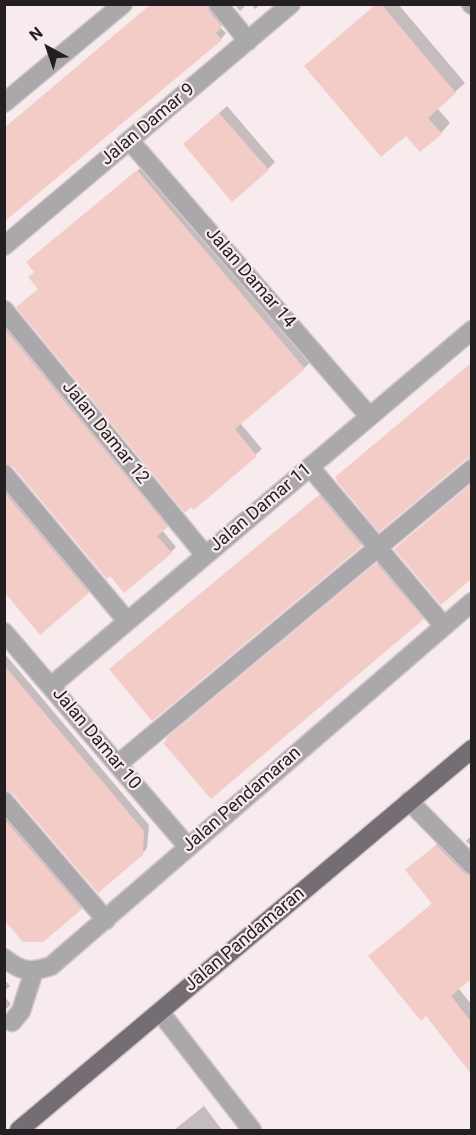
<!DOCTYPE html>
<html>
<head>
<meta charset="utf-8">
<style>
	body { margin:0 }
	#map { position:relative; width:476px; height:1135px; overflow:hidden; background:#f7ebee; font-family:Roboto,sans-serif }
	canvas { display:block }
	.frame { position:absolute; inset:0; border:6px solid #231f20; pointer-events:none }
	.north { position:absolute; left:18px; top:18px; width:60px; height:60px; -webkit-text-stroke:4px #f7ebee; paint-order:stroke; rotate:320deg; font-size:16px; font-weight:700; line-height:24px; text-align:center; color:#231f20 }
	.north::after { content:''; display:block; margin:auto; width:21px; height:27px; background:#231f20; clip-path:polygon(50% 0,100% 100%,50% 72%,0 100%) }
</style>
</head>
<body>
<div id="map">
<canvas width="476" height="1135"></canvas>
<div class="frame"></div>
<div class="north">N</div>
</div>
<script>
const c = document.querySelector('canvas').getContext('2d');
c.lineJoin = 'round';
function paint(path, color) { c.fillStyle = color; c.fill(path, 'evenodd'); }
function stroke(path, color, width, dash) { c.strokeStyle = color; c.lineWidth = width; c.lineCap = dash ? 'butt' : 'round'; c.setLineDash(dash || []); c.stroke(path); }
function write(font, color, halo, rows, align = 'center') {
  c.font = font + ' Roboto,sans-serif'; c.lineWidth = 4.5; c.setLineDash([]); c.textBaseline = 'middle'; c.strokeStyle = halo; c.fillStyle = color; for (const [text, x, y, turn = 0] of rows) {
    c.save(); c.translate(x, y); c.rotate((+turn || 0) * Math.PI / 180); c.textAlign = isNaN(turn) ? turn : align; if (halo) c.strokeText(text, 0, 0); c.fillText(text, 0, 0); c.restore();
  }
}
paint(new Path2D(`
	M153,4h62l11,17 -6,6 6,6 -5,6z
	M234,4h13l-7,7z
	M251,4h10l-6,5z
	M377,4h21l67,79 -28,25 13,15 -9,10 -35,1z
	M227,106l48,56 -7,7 -76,-32z
	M143,166l167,197 -70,60 22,26 -68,59 -154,-219 -7,-32z
	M4,319l168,202 -10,9 14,17 -5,5 -167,-90z
	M472,364v93l-129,15z
	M4,481l89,106 -5,5 -84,-3z
	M472,485v92l-31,26 -40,-59z
	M325,491l41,49 -5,5 -245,119z
	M382,559l46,54 -5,5 -250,115z
	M4,653l145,172 -2,23 -5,6 -138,-65z
	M4,808l82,95 -5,5 -77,10z
	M472,835v12l-6,-6z
	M444,838l28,27v92l-14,10v21l14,17v58l-4,3 -90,-117 55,-46 -26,-33z
	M4,979l6,7 -6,5z
	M4,996l7,8 -7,7z
	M204,1106l18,24h-48z`), '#0003');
paint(new Path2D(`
	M151,4h56l2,7 13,16 -6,6 6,7 -218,182v-94z
	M376,4h5l75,89 -28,25 14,16 -22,18 -14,-16 -25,21 -77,-91z
	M219,113l50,57 -37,32 -49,-58z
	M137,170l168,199 -70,60 22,27 -63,54 -3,-3 -6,6 -169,-206 22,-18 -10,-12 6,-5 -8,-10z
	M4,328l164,199 -11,9 15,17 -48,40 -14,-17 -3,3 -94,-112 -9,-4z
	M471,363v95l-6,2 -86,72 -43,-52 1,-1 -2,-2z
	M471,484v95l-30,26 -47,-56z
	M4,492l85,101 -49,42 -36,-43z
	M319,495l43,51 -210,175 -43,-52z
	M376,563l48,56 -213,180 -48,-56 4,-3 -1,-2z
	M4,665l140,166 -1,24 -45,38 -85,-99 -9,-4z
	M4,819l78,90 -39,33h-20l-19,-22z
	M436,845l28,28 7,3v103l-20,17 20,26v52l-45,-58 -5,5 -53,-65 64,-52 -27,-34z`), '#f3ccc7');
const minor = new Path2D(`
	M218,4l30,37
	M471,4l1,1
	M4,103l119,-99
	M130,141l239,275
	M4,246l287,-242
	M4,310l201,245
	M310,467l133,158
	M4,474l123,147
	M4,632l184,215
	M51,686l421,-356
	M118,764l354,-295
	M4,801l102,119
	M409,801l63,64
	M4,958c18,14 26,15 47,8l421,-364
	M160,1012l92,118
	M12,1022l9,-11 13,-40`);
const major = new Path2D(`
	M19,1130l453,-381`);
stroke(minor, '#d1c6c9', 21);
stroke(major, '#d1c6c9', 21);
stroke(minor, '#aba8ab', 18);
stroke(major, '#746d73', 18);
write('18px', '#231f20', '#f7ebee', [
	["Jalan Damar 9",148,125,-40],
	["Jalan Damar 14",250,278,49],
	["Jalan Damar 12",105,433,51],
	["Jalan Damar 11",261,508,-40],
	["Jalan Damar 10",96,739,50],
	["Jalan Pendamaran",242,800,-41],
	["Jalan Pandamaran",245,940,-40]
]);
</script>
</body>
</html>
